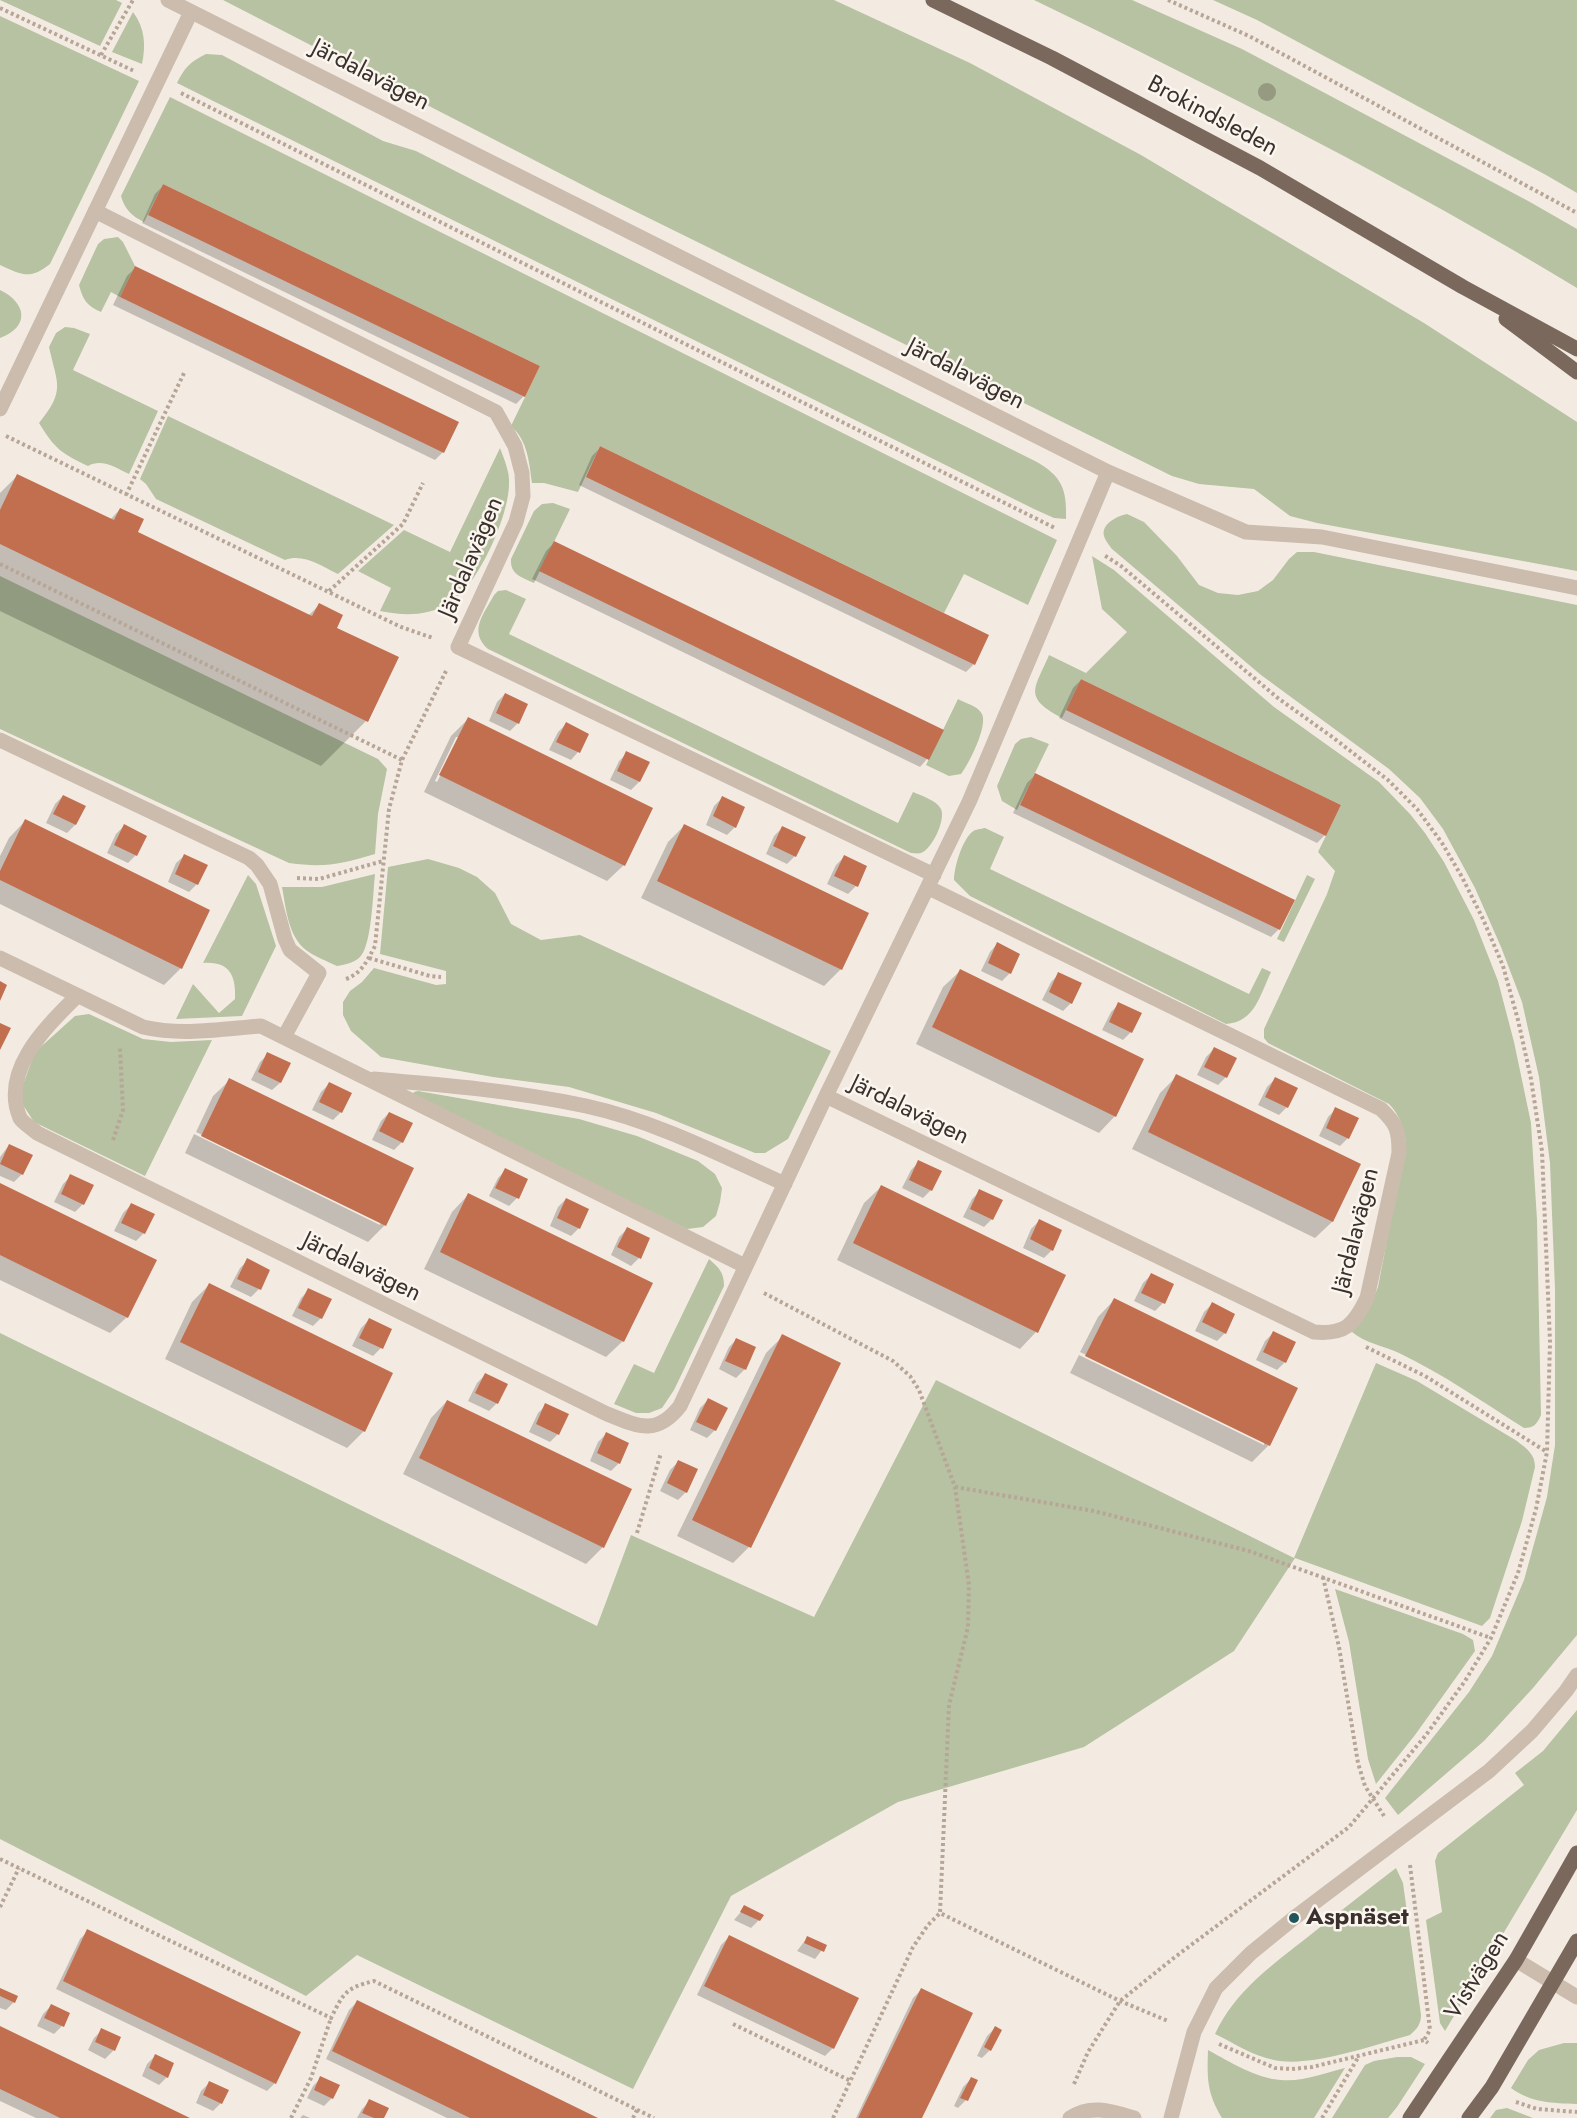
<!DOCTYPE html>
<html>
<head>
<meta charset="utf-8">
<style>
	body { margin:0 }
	canvas { display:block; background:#f3ebe2 }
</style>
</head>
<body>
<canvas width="1577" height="2118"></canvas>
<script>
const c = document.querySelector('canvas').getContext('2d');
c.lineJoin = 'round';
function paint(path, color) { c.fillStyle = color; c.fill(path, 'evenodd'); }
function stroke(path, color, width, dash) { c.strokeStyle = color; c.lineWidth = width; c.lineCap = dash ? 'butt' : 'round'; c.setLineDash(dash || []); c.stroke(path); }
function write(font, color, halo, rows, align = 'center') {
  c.font = font + ' Jost,sans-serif'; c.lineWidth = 5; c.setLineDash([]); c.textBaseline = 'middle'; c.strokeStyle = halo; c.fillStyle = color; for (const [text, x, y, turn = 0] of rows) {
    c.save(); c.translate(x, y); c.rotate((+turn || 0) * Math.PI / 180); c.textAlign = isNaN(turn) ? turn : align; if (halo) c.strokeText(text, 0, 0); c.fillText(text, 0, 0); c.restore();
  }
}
paint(new Path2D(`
	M0,0h116l6,3 -22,43z
	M223,0h611l136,63 171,92 283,168 153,99v149l-260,-48 -27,-7 -36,-27 -55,-5 -27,-8 -572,-282z
	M1034,0h98l110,49 288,153 47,27v59c-175,-106 -359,-199 -543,-288z
	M1213,0h364v193l-31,-18 -289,-155z
	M133,12c12,16 13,33 9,52l-30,-12z
	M0,16l139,65 -89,183c-20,16 -28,11 -50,1z
	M206,54l16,1 161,86 33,10 149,76 470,234c27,15 32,28 31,58l-12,-1 -20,-9 -857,-426c7,-15 14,-22 29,-29z
	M170,97l887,443 -29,65 -64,-31 -20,39 -344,-167 -22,46 -34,-9h-12c-3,-21 -4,-42 -21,-57l29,-60 -377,-182 -19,38c-12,-6 -19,-12 -23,-26z
	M118,237l5,5 12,24 -15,31 -9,-5 -10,20c-14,-6 -18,-12 -22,-27l19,-41 6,-5z
	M0,290c27,13 30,37 0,48z
	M65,327l9,1 16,6 -17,36 85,41 -29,63c-13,-6 -27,-16 -41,-8 -27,-13 -33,-17 -49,-43 27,-33 18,-39 10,-76l7,-14z
	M168,416l226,109 -56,49c-17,-8 -35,-21 -53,-14l-129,-61 -10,-15 -6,-5z
	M500,448c4,11 10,24 9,36 0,32 -32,105 -62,121 -22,11 -43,11 -67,6l11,-23 -33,-17 46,-41 46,22z
	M553,503l17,6 -36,74c-12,-6 -24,-8 -23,-24l23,-48 8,-7z
	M1127,514l17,8 33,34 22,29 19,8 20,2 20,-4 15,-11 16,-21 8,-7h17l263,53v1030l-44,53 -49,53 -86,74 -13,-17 84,-106 23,-36 32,-76 23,-83 8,-52v-156l-5,-126 -11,-86 -17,-75 -21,-55 -26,-59 -32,-59 -23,-31 -31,-29 -128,-94 -149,-126c-3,-4 -7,-9 -8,-13 -3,-12 13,-20 23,-22z
	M1092,556l22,14 160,137 105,75 31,32 15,19 19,29 30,58 24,61 16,61 17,81 6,97 4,195c-4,9 -7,13 -17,13 -41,-26 -81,-54 -125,-75 -15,-7 -34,-10 -47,-21l18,-25 8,-20 28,-145c-3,-15 -6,-27 -17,-38l-121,-61 -4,-5v-9l63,-135 8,-23 -17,-19 23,-47 -260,-126 -19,39c-39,-21 -28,-28 -13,-63l37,18 41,-41 -25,-23z
	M0,576l378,183 9,10 -9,45 -3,40c-34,10 -50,14 -86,9l-289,-134z
	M506,590l20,9 -17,35 389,189 15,-31c9,4 23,8 28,17 5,11 -9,40 -20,44 -3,1 -7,0 -10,0l-423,-204c-20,-18 -4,-35 6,-54l4,-4z
	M958,699c7,4 20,7 24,15 6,12 -13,50 -21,60l-12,2 -23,-11z
	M1031,737l18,7 -32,66 -15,-9 -5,-15 18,-42 6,-5z
	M985,828l19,9 -14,32 259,125 13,-26 9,4c-11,23 -16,50 -45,52l-256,-128 -16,-16c0,-13 9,-44 21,-50 1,0 9,-2 10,-2z
	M428,859l31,9 18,9 18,16 16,31 30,16 39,-5 251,116 -43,88 -23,14h-10l-99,-40 -87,-26 -76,-10 -112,-20 -30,-26 -8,-16v-13l7,-11 12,-9 12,-14 62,17 10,-1v-13l-66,-17 8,-87z
	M375,874c-2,17 -3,74 -16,84 -6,5 -15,7 -22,8 -10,-5 -22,-9 -31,-16 -18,-14 -20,-42 -24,-63h40z
	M248,875l8,9 20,62 -34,70 -66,3 17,-35 26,29 16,-14c1,-23 -5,-38 -32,-36z
	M1307,875l8,4 -31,63 -7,-3z
	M89,1014l54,25 28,3 41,-2 -67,136 -111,-54 -11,-17 -2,-15 14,-38 40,-36z
	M418,1091l161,28 58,17 61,25 17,13 7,14 -2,14 -4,14 -13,11 -16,2 -275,-133 2,-4z
	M709,1259c10,9 15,13 15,27l-50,104 -12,18 -13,5h-13l-22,-9 20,-40 20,9z
	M0,1333l597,293 34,-91 183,82 122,-237 358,178 82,-195 41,18 100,60c10,8 18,13 18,26l-13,54 -32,97 -8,8 -187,-68 -61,93 -150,96 -186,55 -167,94 -98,193 -276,-134 -51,41 -306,-157z
	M1335,1589l128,45 10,6 2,11 -60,84 -39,49 -8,-25 -19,-117z
	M1577,1710v100l-132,221 -5,-8 -14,-103 16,-8 -7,-51 3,-8 86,-68 -9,-12 28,-22z
	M1396,1868l7,15 18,132c0,9 -4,14 -11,20 -36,10 -100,33 -136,25 -21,-4 -40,-17 -59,-26 20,-43 57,-69 94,-98 29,-23 58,-46 87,-68z
	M1564,2043h13v61c-25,-1 -45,-1 -66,-16l17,-28 11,-10z
	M1208,2050c22,12 47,28 73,30 22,2 44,-7 64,-12l-31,50h-92c-15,-25 -15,-39 -14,-68z
	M1397,2057h14l14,7 -28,43 -9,11h-56l33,-53 9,-4z
	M1507,2108l26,10h-43l6,-8z`), '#b6c2a1');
paint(new Path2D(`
	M163,186l361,210 -8,8 -374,-181 13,-29z
	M135,268l308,184 -8,8 -322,-155 14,-29z
	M600,448l387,188 -13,28 -8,8 -387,-187 13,-29z
	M18,475l92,45 10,-11 17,24 171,83 11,-11 16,23 62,30 -31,63 -45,45 -321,-155v-118z
	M554,543l388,188 -15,28 -7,8 -388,-188 14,-28z
	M1081,680l244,155 -8,8 -258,-125 14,-30z
	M505,694l13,29 -8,8 -21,-10 8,-19z
	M468,719l156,146 -17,16 -183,-89 27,-56zM456,737h4l-23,45 -2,-1z
	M566,724l12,28 -7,8 -22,-10 9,-18z
	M627,753l12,29 -8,8 -21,-10 9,-19z
	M1035,775l258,125 -14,29 -8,8 -258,-124 14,-30z
	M63,796l21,10 -9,19 -8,8 -21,-10 9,-19z
	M722,798l13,29 -8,8 -21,-10 8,-19z
	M25,821l156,147 -17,17 -164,-81v-48l9,-18z
	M685,825l156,144 -17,17 -183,-88 27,-56z
	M124,826l12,29 -8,8 -21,-10 9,-19z
	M782,828l13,28 -8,8 -21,-10 8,-18z
	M184,856l13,28 -8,8 -21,-10 8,-19z
	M844,857l12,29 -8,8 -21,-10 9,-19z
	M997,944l13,29 -8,8 -21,-10 9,-19z
	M960,971l155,145 -16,17 -183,-89 27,-57z
	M1059,974l12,29 -8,8 -21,-11 9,-18z
	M1119,1004l12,28 -8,8 -21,-10 9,-18z
	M1214,1049l12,28 -8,8 -21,-10 9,-18z
	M268,1054l21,10 -9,19 -8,7 -21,-10 9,-18z
	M1177,1076l182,89 -27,57 -17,16 -183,-89 28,-56z
	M1275,1079l12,28 -8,8 -21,-10 9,-18z
	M230,1080l155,145 -17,17 -183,-89 9,-19 186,91v-4l-184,-89 17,-36z
	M329,1084l12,28 -8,8 -21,-10 9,-18z
	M1336,1109l12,29 -8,8 -21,-10 9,-19z
	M389,1113l13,29 -8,8 -22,-10 9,-19z
	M9,1145l13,29 -8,8 -14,-6v-19z
	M919,1162l12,28 -8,8 -21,-10 9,-18z
	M506,1170l11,28 -8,8 -20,-10 9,-18z
	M71,1176l12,28 -8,8 -21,-10 9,-18z
	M0,1185l127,132 -17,16 -110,-53z
	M881,1187l155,145 -16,17 -183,-89 27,-57z
	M980,1191l12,28 -8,8 -21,-10 9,-18z
	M468,1195l155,146 -17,16 -182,-88 28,-57z
	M566,1199l13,29 -8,8 -21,-10 8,-19z
	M131,1205l21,10 -8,18 -8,8 -22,-10 9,-18z
	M1039,1221l13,29 -8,8 -21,-10 8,-19z
	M627,1229l12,29 -8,8 -20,-11 8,-18z
	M248,1260l11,29 -8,8 -21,-10 10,-19z
	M1151,1275l12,28 -8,8 -21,-10 9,-18z
	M209,1285l155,146 -17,17 -182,-89 27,-57z
	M309,1290l21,10 -9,18 -8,8 -21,-10 9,-18z
	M1114,1300l155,145 -17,17 -182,-89 9,-18 185,90v-3l-184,-90 18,-35z
	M1212,1304l13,29 -8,8 -22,-10 9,-19z
	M369,1320l21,10 -9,18 -8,8 -21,-10 9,-18z
	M1273,1333l12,29 -8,8 -21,-10 9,-19z
	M783,1336l-34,211 -16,16 -56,-27 89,-183z
	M737,1339l17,9 -10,22 -8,8 -17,-9 10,-22z
	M485,1375l12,28 -8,8 -21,-10 9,-18z
	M708,1400l7,30 -8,8 -17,-8 10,-22z
	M447,1401l156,146 -17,17 -183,-90 28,-56z
	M546,1405l12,29 -8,8 -21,-10 9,-19z
	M606,1434l13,29 -8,8 -21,-10 8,-19z
	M678,1462l8,30 -8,8 -18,-9 10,-21z
	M745,1907l14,13 -8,8 -17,-8z
	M88,1931l187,152 -8,8 -211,-102 24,-50z
	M729,1937l104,111 -8,8 -128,-61 24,-50z
	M807,1938l18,8 -10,13 -18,-8z
	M0,1989l14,13 -8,8 -6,-2z
	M921,1990v128h-65l57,-120z
	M357,2002l238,116h-148l-121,-59 23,-49z
	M51,2006l11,20 -8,8 -17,-8 6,-12z
	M0,2028l186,90h-150l-36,-17z
	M995,2028l-5,22 -8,8 -5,-2 10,-20z
	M102,2030l17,8 -6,13 -8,8 -17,-9 6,-12z
	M155,2056l12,21 -8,8 -17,-9 5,-12z
	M321,2078l11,20 -8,8 -17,-8 6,-12z
	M971,2079l-5,21 -8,8 -4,-2 9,-19z
	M209,2083l12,20 -8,8 -17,-8 5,-12z
	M370,2101l12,17h-25l5,-9z
	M303,2115l7,3h-10z`), '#0003');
paint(new Path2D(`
	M163,184l377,182 -15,31 -377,-182z
	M135,266l324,156 -15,31 -324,-156z
	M600,446l389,189 -14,30 -389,-188z
	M17,474l97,46 6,-12 24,11 -6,13 174,84 7,-13 24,12 -6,13 62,29 -31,65 -368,-178v-34z
	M554,541l390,189 -15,30 -390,-189z
	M1081,679l260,126 -15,31 -260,-126z
	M505,693l23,11 -9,20 -23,-11z
	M468,717l185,91 -28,58 -186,-91z
	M566,722l23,12 -9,19 -24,-11z
	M626,751l24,11 -10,20 -23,-11z
	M1035,773l260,127 -15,30 -260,-125z
	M63,795l23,11 -10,19 -23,-11z
	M722,796l23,11 -9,21 -23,-12z
	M25,819l185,91 -28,59 -182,-89v-9z
	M124,824l23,12 -10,20 -23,-11z
	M684,824l185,89 -27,57 -185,-89z
	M782,826l24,11 -10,20 -23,-11z
	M184,854l24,11 -10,20 -23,-11z
	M844,855l23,11 -9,21 -24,-11z
	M997,942l23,12 -9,20 -23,-11z
	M960,969l184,90 -28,58 -184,-90z
	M1058,972l24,11 -10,21 -23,-12z
	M0,981l7,4 -7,16z
	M1118,1002l24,11 -10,20 -23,-11z
	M0,1023l11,5 -11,22z
	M1214,1047l23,11 -10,20 -23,-11z
	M267,1052l24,11 -10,20 -23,-11z
	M1176,1074l185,90 -28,58 -185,-90z
	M1275,1077l23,11 -10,20 -23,-11z
	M229,1078l185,90 -28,58 -185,-90z
	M329,1082l23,11 -10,20 -23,-11z
	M1335,1107l24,11 -10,21 -23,-11z
	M389,1112l24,11 -10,20 -24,-12z
	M9,1144l24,11 -10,20 -23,-11z
	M918,1160l24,11 -10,20 -23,-11z
	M505,1168l23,11 -9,20 -24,-11z
	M70,1174l24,11 -10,20 -23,-11z
	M0,1183l157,77 -29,58 -128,-63z
	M881,1185l185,90 -28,58 -185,-90z
	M979,1189l24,11 -10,20 -23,-11z
	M468,1193l185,90 -29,59 -184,-90z
	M566,1198l23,11 -9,20 -23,-11z
	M131,1203l24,11 -10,20 -24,-11z
	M1039,1219l23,11 -9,21 -23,-12z
	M627,1227l23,11 -9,21 -24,-12z
	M247,1258l23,12 -9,20 -24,-11z
	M1151,1273l23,11 -9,20 -24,-11z
	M209,1283l184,90 -28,59 -185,-90z
	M308,1288l24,11 -10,20 -24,-11z
	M1114,1298l184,90 -28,58 -185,-90z
	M1212,1302l23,12 -9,20 -24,-12z
	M369,1318l23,11 -9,20 -24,-11z
	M1273,1331l23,11 -10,21 -23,-11z
	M782,1334l59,29 -90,185 -59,-28z
	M736,1338l20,9 -10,23 -21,-9z
	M485,1373l23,11 -10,20 -23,-11z
	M708,1398l20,10 -12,23 -20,-9z
	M447,1400l185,89 -28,59 -185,-90z
	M545,1403l24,11 -10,21 -23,-11z
	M606,1432l23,11 -9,21 -23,-11z
	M678,1460l20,9 -11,24 -20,-10z
	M744,1905l20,10 -4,6 -20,-9z
	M87,1929l214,103 -25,52 -213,-103z
	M729,1935l130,63 -25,51 -130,-63z
	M807,1936l20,9 -3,7 -20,-9z
	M0,1988l18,8 -3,7 -15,-7z
	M921,1988l52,25 -51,105h-64z
	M357,2000l88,43 153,75h-128l-138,-67z
	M51,2004l19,9 -6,14 -20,-9z
	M0,2026l190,92h-130l-10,-5 -50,-24z
	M995,2026l7,4 -11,21 -7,-4z
	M101,2028l20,9 -6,14 -20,-9z
	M155,2054l19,9 -6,15 -19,-10z
	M320,2076l20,9 -7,14 -19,-9z
	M971,2077l7,3 -10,21 -8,-3z
	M209,2081l20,9 -7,14 -19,-9z
	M369,2099l20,9 -5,10h-10l-12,-5z`), '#c26f50');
stroke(new Path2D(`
	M1168,0l81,36 328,177
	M0,8l134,63
	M101,55l32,-55
	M181,93l874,435
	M6,436l395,191 32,11
	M126,495l59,-124
	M0,564l402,196
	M329,591l74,-67 20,-41
	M297,878l22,1 64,-18
	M369,958l61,18 11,1
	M346,979c16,-6 21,-18 29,-33l14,-137 13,-49 44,-89
	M113,1140l10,-30 -3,-62
	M764,1293l129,68 17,15 9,14 36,97 14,98 -1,42 -19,78 -9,208 180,88 48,20
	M1366,1347l59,29 122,76
	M955,1487l139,24 155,40 242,87
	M637,1533l24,-80
	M1323,1577l16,70 19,116 7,23 19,30
	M0,1859l331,159c13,-26 15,-30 43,-37l280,137
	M1410,1865l20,165 -6,10
	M0,1907l19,-39
	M733,2024l118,57
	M1219,2044l56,24 17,1 20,-2 112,-27 4,3
	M1074,2084l14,-32 32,-51 55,-44 174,-130 77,-92 39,-54 26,-43 27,-65 18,-64 11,-57 3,-110 -8,-191 -11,-72 -13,-59 -15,-54 -20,-47 -21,-42 -20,-34 -25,-34 -29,-29 -57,-44 -52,-37 -158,-133 -17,-11
	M1516,2102l21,7 40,3
	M291,2118l20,-40 20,-60
	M633,2118l4,-8
	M833,2118l80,-171 15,-22 12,-12
	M1322,2118l37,-62`), '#b7a697', 4, [3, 3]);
stroke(new Path2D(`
	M168,0l940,472 138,60 76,5 255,51
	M95,211l401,201 19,34 7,27 1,23 -7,26 -58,125 476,228
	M0,409l191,-397
	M0,740l249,118 8,7 13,19 15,55 5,11 29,23 -35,64
	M0,958l143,69c38,9 79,2 118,-1l484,240
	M77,996c-30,30 -77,74 -57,122 4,6 12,10 17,15l568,280c32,13 51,24 75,-7l146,-310 143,-294 139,-330
	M374,1079c71,6 142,12 212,27 69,15 135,49 199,78
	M826,1096l488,236c31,3 40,-7 53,-34l32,-145c0,-22 -2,-29 -18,-44l-452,-221
	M1516,1960l61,37
	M1070,2118c21,-14 41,-7 64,0
	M1171,2118l23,-86 22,-44 35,-35 43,-35 195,-147 43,-40 34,-40 11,-16`), '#cbbcad', 15);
stroke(new Path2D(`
	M933,0l119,58 208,110 203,119 114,62
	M1506,319l71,53
	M1410,2118l106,-158 61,-107
	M1469,2118l23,-31 85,-146`), '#7b685d', 15);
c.fillStyle = '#959a80';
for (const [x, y] of [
	[1267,92]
]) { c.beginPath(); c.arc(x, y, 9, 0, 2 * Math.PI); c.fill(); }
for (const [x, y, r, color] of [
	[1294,1918,6,"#22555b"]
]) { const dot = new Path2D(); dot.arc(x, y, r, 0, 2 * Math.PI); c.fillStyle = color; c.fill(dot); stroke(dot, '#faf5ee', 2); }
write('24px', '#3a302c', '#faf5ee', [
	["Järdalavägen",370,76,27],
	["Brokindsleden",1212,117,28],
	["Järdalavägen",965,375,27],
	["Järdalavägen",472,558,-67],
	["Järdalavägen",909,1111,26],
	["Järdalavägen",1357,1231,-76],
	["Järdalavägen",361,1268,26],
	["Vistvägen",1478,1976,-58]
]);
write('bold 24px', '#3a302c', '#faf5ee', [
	["Aspnäset",1306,1918]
], 'left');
</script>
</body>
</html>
